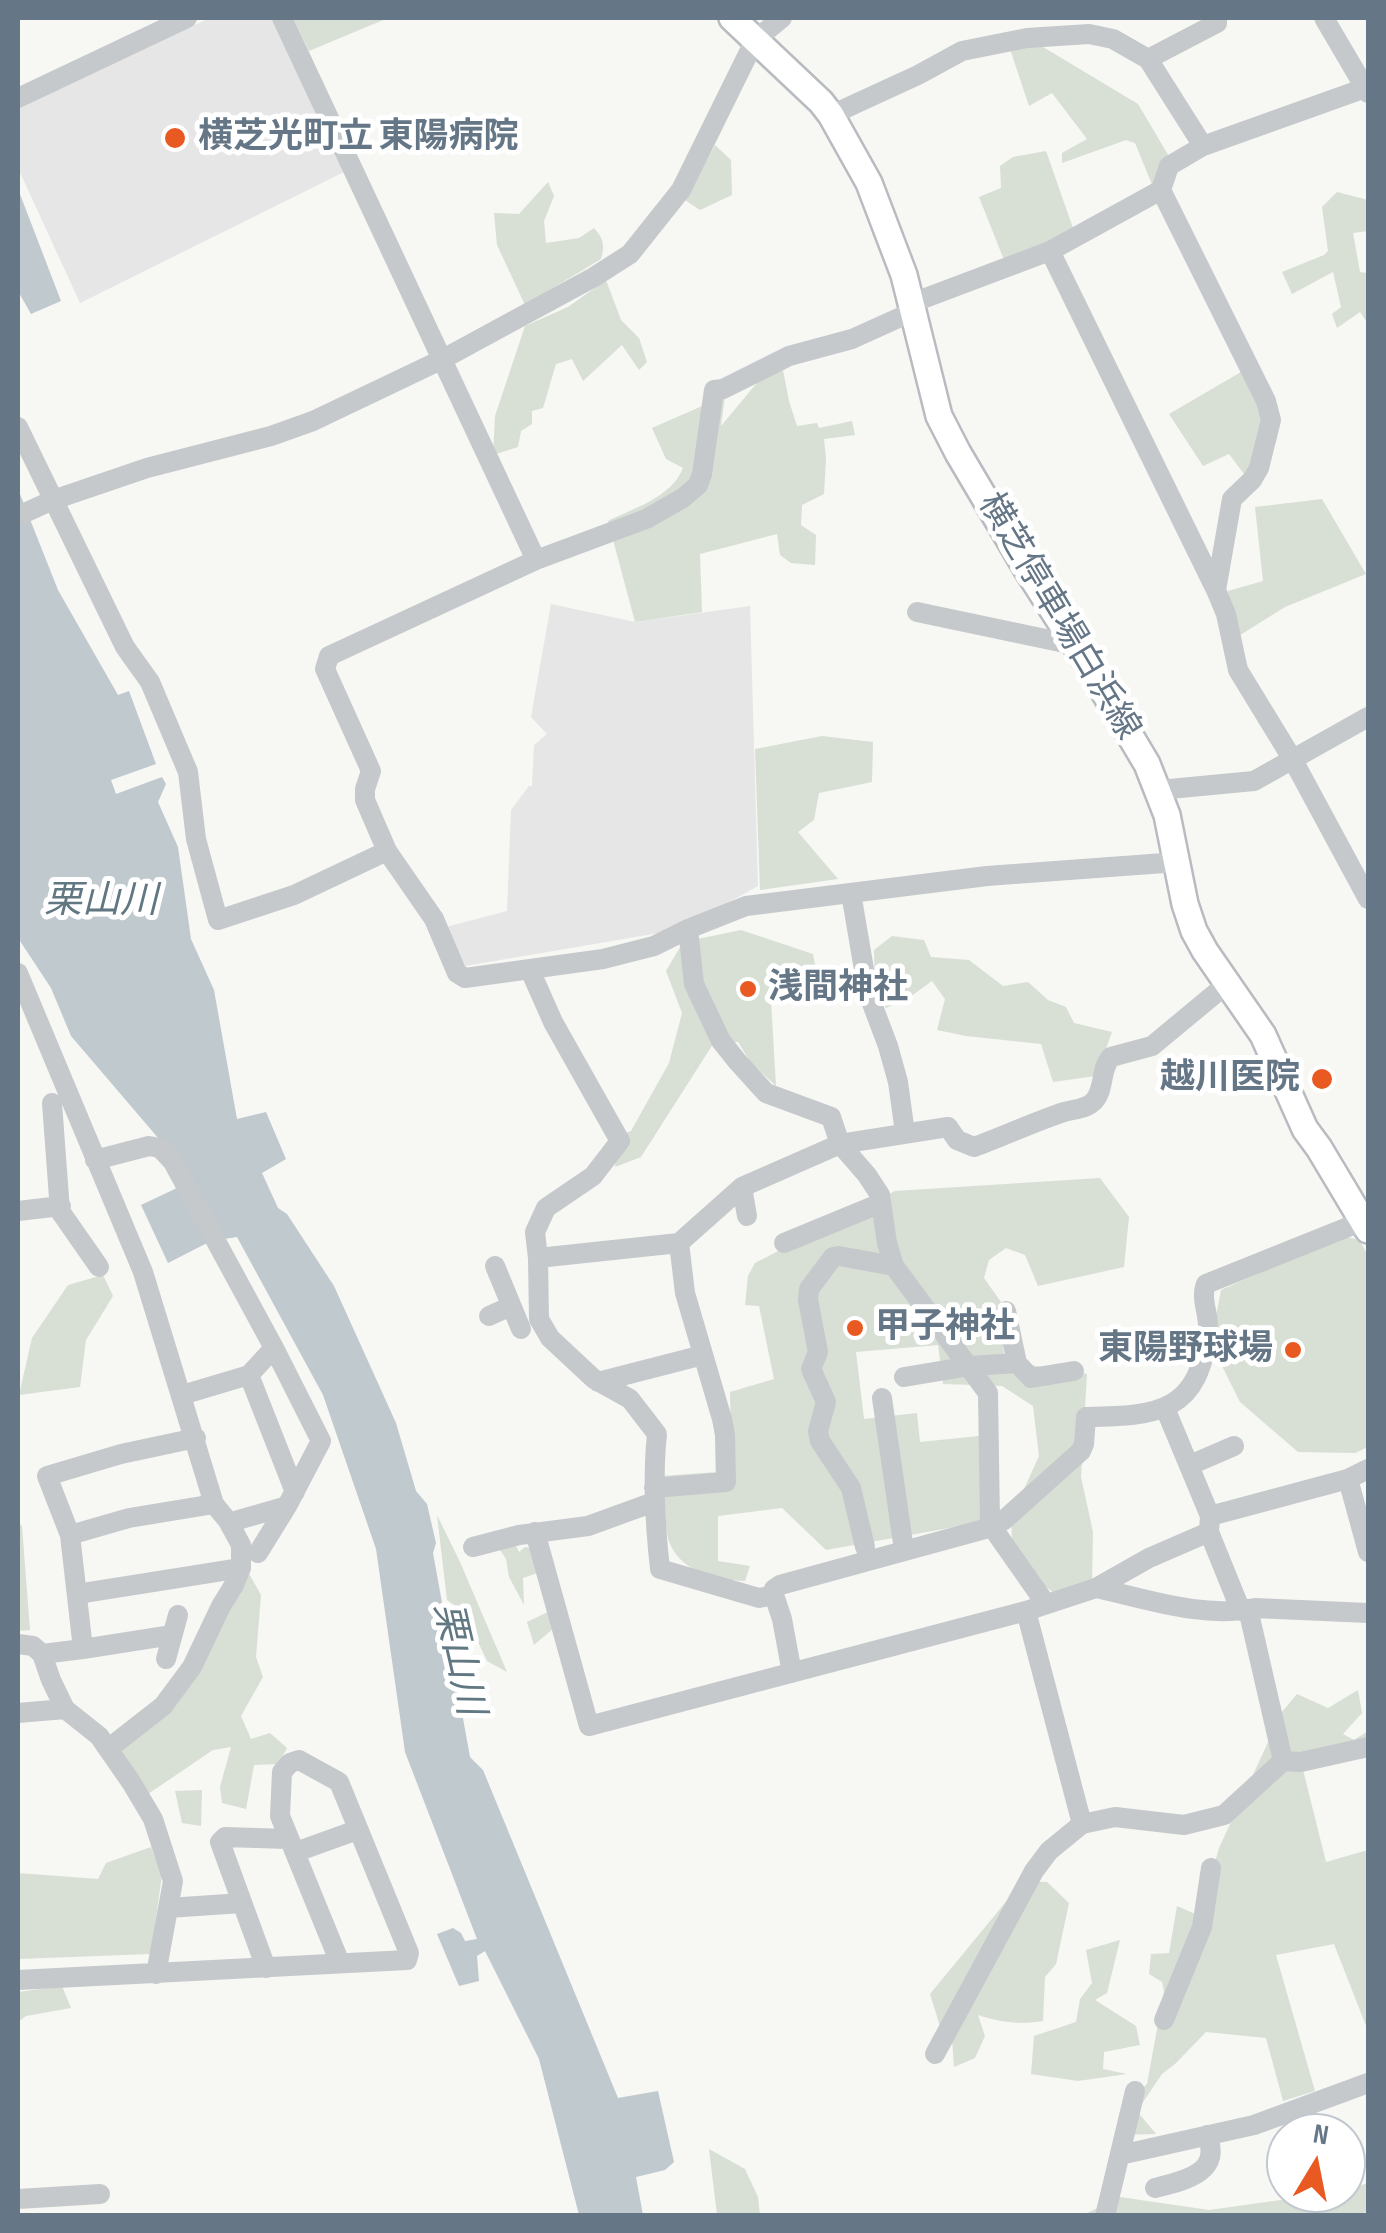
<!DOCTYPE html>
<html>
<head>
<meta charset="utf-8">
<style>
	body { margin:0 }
	#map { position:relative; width:1386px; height:2233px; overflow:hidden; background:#f7f7f4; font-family:"Sofia Sans Condensed",sans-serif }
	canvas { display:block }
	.frame { position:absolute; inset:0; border:20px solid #657686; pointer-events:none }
	.north { position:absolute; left:1266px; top:2113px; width:100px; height:100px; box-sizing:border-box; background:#fff; border:2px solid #c1c8cf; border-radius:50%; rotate:10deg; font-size:28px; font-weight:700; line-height:40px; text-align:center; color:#657686 }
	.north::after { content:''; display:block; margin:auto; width:35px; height:45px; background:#e95922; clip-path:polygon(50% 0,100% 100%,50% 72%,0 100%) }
</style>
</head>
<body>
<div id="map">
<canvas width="1386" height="2233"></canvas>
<div class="frame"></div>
<div class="north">N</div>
</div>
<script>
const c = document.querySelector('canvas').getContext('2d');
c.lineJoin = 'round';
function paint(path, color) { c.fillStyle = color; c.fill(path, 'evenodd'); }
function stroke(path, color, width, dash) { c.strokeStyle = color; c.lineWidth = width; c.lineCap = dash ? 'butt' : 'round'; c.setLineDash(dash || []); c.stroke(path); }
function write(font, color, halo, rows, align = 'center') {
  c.font = font + ' "Sofia Sans Condensed","Noto Sans JP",sans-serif'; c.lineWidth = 10; c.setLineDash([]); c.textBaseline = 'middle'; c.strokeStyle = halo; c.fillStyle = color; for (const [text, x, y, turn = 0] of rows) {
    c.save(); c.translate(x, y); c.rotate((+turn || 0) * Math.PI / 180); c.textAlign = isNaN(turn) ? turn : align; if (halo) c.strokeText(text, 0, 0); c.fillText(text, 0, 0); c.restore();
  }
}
paint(new Path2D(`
	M210,18h64l74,152 -268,133 -62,-135v-62z
	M551,604l84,18 115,-16 8,280 -36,20 -63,27 -194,33 -19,-39 61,-16 4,-101 18,-24h3l2,-41 13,-11 -16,-17z`), '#e5e6e5');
paint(new Path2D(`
	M293,18h95l-79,33z
	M1038,44l100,60 32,54 -17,29 -18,-44 -9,-3 -64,23v-10l25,-14 -35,-46 -23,13 -19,-57z
	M715,145l16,15 1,35 -32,15 -15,-10z
	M1046,151l28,80 -70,29 -25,-63 22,-9 -1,-22 13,-9z
	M548,182l6,14 -10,25 2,22 33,-5 15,-10c10,11 11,18 7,31l-76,46 -28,-60 -3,-32 25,1z
	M1337,192l31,8v31l-15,2 7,39 8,1v51l-8,-12 -23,16 -5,-14 9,-7 -8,-35 -41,22 -10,-22 42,-17 4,-4 -6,-44z
	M606,280l15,40 18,18 8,24 -8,8 -17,-25 -39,36 -11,-22 -16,5 -13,44 -11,3v13l-11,7 -3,16 -25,8 2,-39 30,-90 43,-19z
	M783,370l6,31 8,25 20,-3 2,5 33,-7 3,14 -31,4 2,19 -2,36 -22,11 -1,20 15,10 -1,30 -24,-2 -11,-8 -3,-21 -77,20 2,58 -67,10 -27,-101c26,-13 64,-24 75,-53l-17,-9 -14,-31 73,-32 -4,30 40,-48z
	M1241,372l22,44 -16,62 -18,-24 -26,12 -34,-52z
	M1322,499l44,75 -81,33 -48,30 -9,-46 35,-10 -8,-74z
	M822,736l51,6 -1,40 -53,11 -5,27 -16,12 40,47 -78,11 -5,-141z
	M741,930l72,24 6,30 -48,16 5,86 -25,-23 -13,-21 -25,2 -72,113 -26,10 2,-31 14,-5 38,-68 13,-50 -16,-42 17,-29z
	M892,936l32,4 7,17 38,3 34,26 25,-4 20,18 18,7 8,16 38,9 -16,44 -43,6 -12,-38 -75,-8 -29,-6 8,-31 -13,-18 -22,16 -24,11 -11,-19 -1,-39z
	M1100,1178l29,39 -5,50 -86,19 -13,-31 -19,-7 -17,12 -5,18 17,24 3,59 83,13 -6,103 12,55 -1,51 -37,11 -24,-19 -19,-36 -1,-21 28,-62 -6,-50 -31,-20 -59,-2 -5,-39 -82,7 8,67 53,-6 3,29 59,-6 4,86 -157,28 -44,-42 -64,8v45l32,5 -5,15c-27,-1 -61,-8 -74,-35 -7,-14 -8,-53 -10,-70l71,-5 -2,-79 44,-13 -15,-73 -14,-1 3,-29 7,-13 140,-72z
	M1343,1236l16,4 9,15v192l-13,6 -57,-1 -58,-50 -17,-34 -10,-36 8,-42z
	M103,1275l10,21 -27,44 -6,47 -61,8 13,-57 36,-53z
	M437,1515l23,47 47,110 -20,-11 -23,-49 -17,-12z
	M18,1522l4,4 8,104 -12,1z
	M515,1544l4,8 6,-5 18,4v20l-20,7 1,27 -15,-28 -3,-18 -6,-9 -15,2z
	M248,1572l13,23 -5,62 7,20 -22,39 10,23 19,-6 17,15 -9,16 -24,1 -8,44 -24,-6 -2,-16 11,-40 -18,3 -65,44 -30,-45 51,-42z
	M550,1611l4,17 -20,17 -7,-23z
	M1358,1690l4,23 -19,21 11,6 14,-9v12l-65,27 23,92 42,-12v181l-34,-87 -58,11 39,136 -32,10 -17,-63 -60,-6 -31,32 -13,10 -25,37 19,23 -39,1 7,-30 23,-21 17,-93 -2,-9 -13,-8 2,-20 18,-1 8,-47 23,10 19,-68 63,-136 15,-18 31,14z
	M202,1790l-1,36 -19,-3 -7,-32z
	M151,1847l11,28 -11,79 -133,5v-86l80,6 8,-16z
	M1023,1881l24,1 22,21 -13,61 -11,13 -2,44c-23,4 -44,1 -65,-6l7,21 -10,22 -21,9 -2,-27 -9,-4 -13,-42z
	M1120,1940l-13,53 -12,7 41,26 4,19 -36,7 -1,17 24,5 -49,7 -47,-7 3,-38 42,-14 4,-23 12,-16 -6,-33z
	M62,1986l9,22 -45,8 -8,6v-30z
	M709,2149l36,20 13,28 2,18h-43z
	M1368,2183v29l-13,3 -274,1 39,-19 89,13 93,-13v-4h44v-3z`), '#d8dfd5');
paint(new Path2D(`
	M18,189l43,112 -30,13 -13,-23z
	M18,489l40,101 60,105 11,-4 27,73 -45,16 5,14 46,-17 4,7 -8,18 20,45 13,92 23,51 23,129 29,-7 20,47 -24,14 16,35 9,6 47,72 62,137 20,68 11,13 9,39 -3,10 37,204 13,13 135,328 40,-7 16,71 -9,8 -29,7 7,38h-64l-40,-156 -54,-108 -8,5 2,25 -20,5 -22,-52 16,-6 8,5 4,8 12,-2 -72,-187 -29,-203 -53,-154 -86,-158 -26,4 -43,22 -27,-58 53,-25 -123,-144 -20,-48 -33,-50z`), '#bfc9ce');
const major = new Path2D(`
	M732,18l89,84 10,13 38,68 35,92 35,141 19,37 71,120 59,92 59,99 20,51 18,89 9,27 11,20 58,84 42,94 14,19 49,82`);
stroke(major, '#b8bcc0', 30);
stroke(new Path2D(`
	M282,18l254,542
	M1324,18l44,75
	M1148,59l69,-36v-5
	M18,98l169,-80
	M831,115l87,-40 44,-24 65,-13 62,-4 24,5 35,20 55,87
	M1161,190l105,211 5,19 -12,48 -7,12 -20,19 -16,91
	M1050,251l166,339 10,24 12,56 55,90 75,139
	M912,303l138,-52 111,-61 8,-24 34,-20 165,-59
	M914,311l-62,28 -63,17 -66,33 -9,1 -12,84 -4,11 -15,13 -37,21 -110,41 -207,96 -4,13 46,102 -6,18v11l22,51 47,68 23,54 8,5 138,-19 51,-13 34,-17 58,-23 241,-30 191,-14
	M18,427l107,220 25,35 38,90 8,67 22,81 76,-25 93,-44
	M18,516l35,-16 94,-32 124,-32 42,-15 130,-62 151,-82 36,-23 51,-64 74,-150 27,-22
	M917,612l157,33
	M1159,790l95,-9 114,-64
	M851,893l17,100 20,53 10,36 7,51
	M688,929l6,55 27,57 16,20 29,32 65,24 9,27 27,31 13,20 7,48 7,23 94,127 2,129 2,5 12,-7 77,-69 3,-7 2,-27
	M530,970l23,52 67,119 -27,35 -47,32 -11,24 3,26 1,61 11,19 44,41 36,20 27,35c-5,46 -2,90 3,135l99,29 15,-3 8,24 10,54
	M18,973l125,299 71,232 14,17 13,24v23l-7,17 -13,21 -29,61 -29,39 -55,43
	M52,1103l8,108 39,56
	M95,1160l54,-14 11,2 13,14 101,186 47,93 -34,65 -29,47
	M742,1187l5,29
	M18,1211l43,-5
	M784,1243l97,-40
	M538,1258l141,-15 63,-56 32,-14 66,-29 108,-17 9,13 17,7c30,-11 60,-25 90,-35 10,-3 23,-3 30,-11 11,-12 6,-32 17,-44l41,-11 76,-63
	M495,1266l26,63
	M1006,1311l11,52 14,15 43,-7
	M489,1316l22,-10
	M249,1375l46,117
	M904,1377l66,-11 47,-3
	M598,1382l105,-27
	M182,1395l67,-20 25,-27
	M882,1398l22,152
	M1165,1408l45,108
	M1087,1417c72,-1 113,-5 121,-88 1,-16 -8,-30 -2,-45l157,-63
	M1190,1465l44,-19
	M1348,1479l20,73
	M654,1488l72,-6 -1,-47 -3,-16 -37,-126 -6,-50
	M238,1520l49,-14
	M535,1532l54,194 437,-115 70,-23 53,-30 60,-26
	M70,1535l59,-17 85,-14
	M473,1547l46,-12 69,-9 66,-24
	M865,1547l-14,-59 -31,-47 -2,-10 8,-29 -15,-33 7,-17 -10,-52 1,-11 24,-32 6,-1 55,10
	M1096,1588c51,11 107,31 159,20l113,5
	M77,1594l164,-26
	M774,1595v-6l6,-4 212,-58 54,77
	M1026,1611l56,213
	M1241,1611l-32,-79 1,-16 138,-37 20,-10
	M18,1644l15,2 9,8 9,26 14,29 34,27 32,46 22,37 20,62 -17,93
	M83,1649l89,-14
	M42,1654l41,-5 -13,-114 -23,-59 74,-22 75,-16
	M166,1659l12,-44
	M18,1713l47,-4
	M1283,1761l18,1 67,-15
	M296,1852l61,-22
	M168,1908l74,-5
	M266,1968l-46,-126 5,-5 63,2
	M18,1980c129,-6 259,-13 389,-20l2,-7 -70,-171 -40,-22 -9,3 -8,9 -2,44 60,147
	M1164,2020l38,-93 9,-59
	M935,2054l99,-183 15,-20 33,-27 33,-7 69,8 40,-10 59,-54 -35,-152
	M1120,2155l134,-30 114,-42
	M1155,2188c27,-7 68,-14 52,-53
	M18,2199l82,-5
	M1105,2216l30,-125`), '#c5c9cc', 20);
stroke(major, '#fff', 25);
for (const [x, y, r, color] of [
	[175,138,12,"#e95922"],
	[748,989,10,"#e95922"],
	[1322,1079,12,"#e95922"],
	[855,1328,10,"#e95922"],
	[1293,1350,10,"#e95922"]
]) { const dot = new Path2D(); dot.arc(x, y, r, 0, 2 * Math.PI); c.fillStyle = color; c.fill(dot); stroke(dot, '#fff', 4); }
write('bold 35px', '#657686', '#fff', [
	["横芝光町立 東陽病院",198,138],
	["浅間神社",768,989],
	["越川医院",1300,1079,"right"],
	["甲子神社",875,1328],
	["東陽野球場",1273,1350,"right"]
], 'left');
write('35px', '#657686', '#fff', [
	["横芝停車場白浜線",1058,617,59]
]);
write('italic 38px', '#617782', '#fff', [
	["栗山川",101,902],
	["栗山川",457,1659,77]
]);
</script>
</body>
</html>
